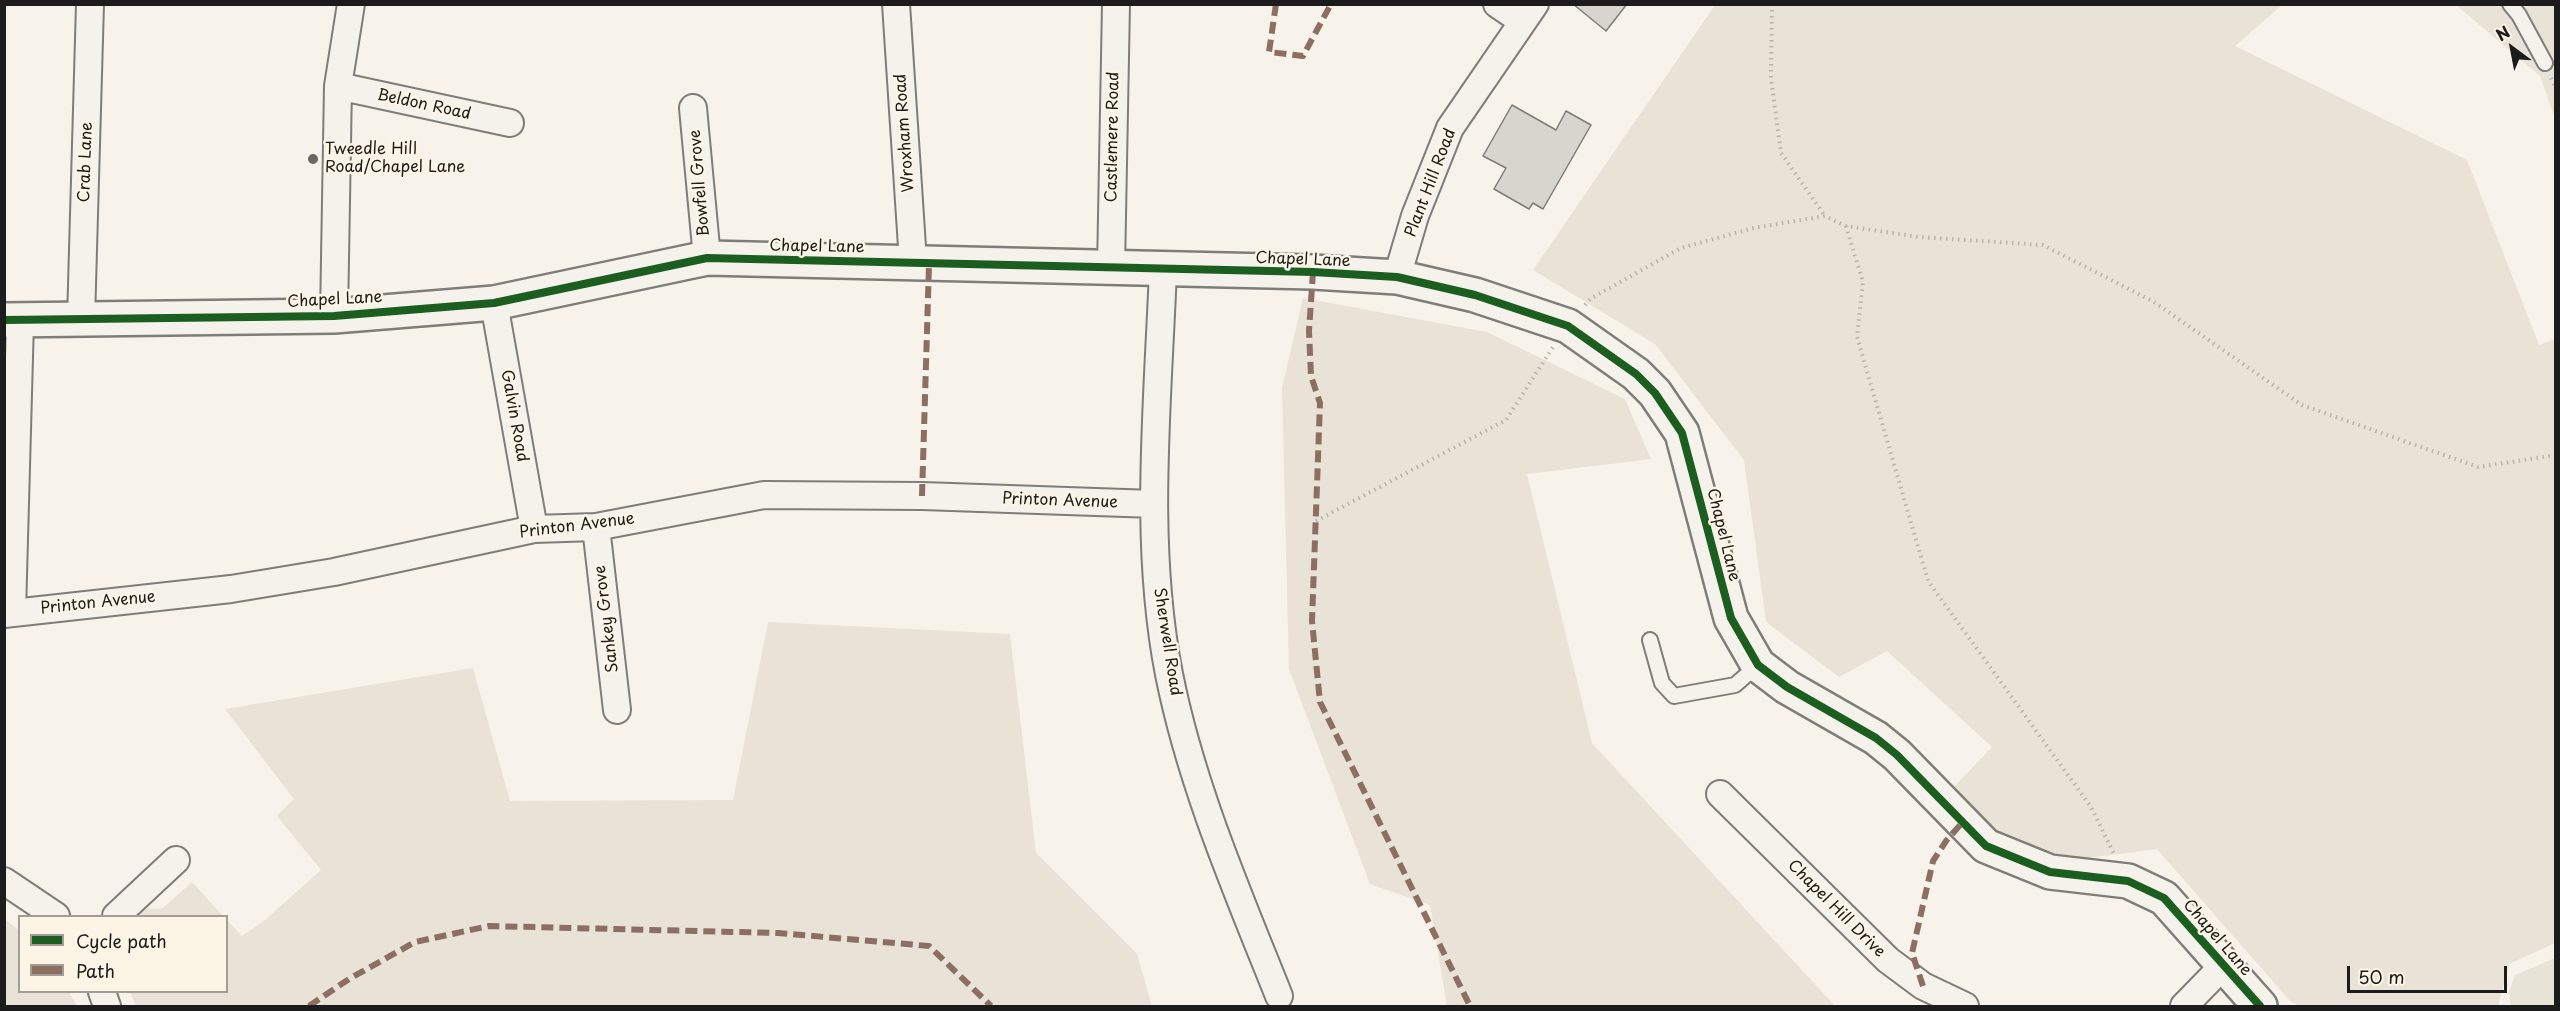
<!DOCTYPE html>
<html>
<head>
<meta charset="utf-8">
<style>
	body { margin:0 }
	#map { position:relative; width:2560px; height:1011px; overflow:hidden; background:#f7f3ea; font-family:"Playpen Sans",sans-serif }
	canvas { display:block }
	.frame { position:absolute; inset:0; border:6px solid #1c1c1c; pointer-events:none }
	.legend { position:absolute; left:18px; top:915px; width:210px; height:78px; box-sizing:border-box; background:#fcf5e5; border:2px solid #a29e95; margin:0; padding:8px 10px; list-style:none; font-size:18px; color:#1c1c1c }
	.legend li { display:flex; align-items:center; gap:12px; height:30px }
	.legend b { width:30px; border:2px solid #a29e95 }
	.north { position:absolute; left:2482px; top:18px; width:60px; height:60px; -webkit-text-stroke:4px #fcf5e5; paint-order:stroke; rotate:328deg; font-size:16px; font-weight:700; line-height:24px; text-align:center; color:#1c1c1c }
	.north::after { content:''; display:block; margin:auto; width:21px; height:27px; background:#1c1c1c; clip-path:polygon(50% 0,100% 100%,50% 72%,0 100%) }
	.scale { position:absolute; left:2347px; top:966px; width:160px; height:27px; box-sizing:border-box; border:3px solid #1c1c1c; border-top:0; padding-left:8px; font-size:18px; line-height:21px; white-space:nowrap; color:#1c1c1c; -webkit-text-stroke:4px #fcf5e5; paint-order:stroke }
</style>
</head>
<body>
<div id="map">
<canvas width="2560" height="1011"></canvas>
<div class="frame"></div>
<ul class="legend">
<li><b style="height:8px;background:#1b5e20"></b>Cycle path</li>
<li><b style="height:8px;background:#8d6e63"></b>Path</li>
</ul>
<div class="north">N</div>
<div class="scale">50 m</div>
</div>
<script>
const c = document.querySelector('canvas').getContext('2d');
c.lineJoin = 'round';
function paint(path, color) { c.fillStyle = color; c.fill(path, 'evenodd'); }
function stroke(path, color, width, dash) { c.strokeStyle = color; c.lineWidth = width; c.lineCap = dash ? 'butt' : 'round'; c.setLineDash(dash || []); c.stroke(path); }
function write(font, color, halo, rows, align = 'center') {
  c.font = font + ' "Playpen Sans",sans-serif'; c.lineWidth = 5; c.setLineDash([]); c.textBaseline = 'middle'; c.strokeStyle = halo; c.fillStyle = color; for (const [text, x, y, turn = 0] of rows) {
    c.save(); c.translate(x, y); c.rotate((+turn || 0) * Math.PI / 180); c.textAlign = isNaN(turn) ? turn : align; if (halo) c.strokeText(text, 0, 0); c.fillText(text, 0, 0); c.restore();
  }
}
paint(new Path2D(`
	M2555,958v48h-44l-2,-14 6,-17z`), '#e8e3d7');
paint(new Path2D(`
	M1715,5h567l-47,41 232,114 72,185 16,-6v604l-46,21 -11,42h-198l-9,-4 -134,-153 -86,11 -67,-22 -55,-46 43,-45 -105,-96 -48,26 -73,-55 -22,-162 -89,-116 -122,-74z
	M2456,5h99v113l-15,-42z
	M1303,298l184,34 138,67 26,60 -124,15 65,269 243,263h-388l-17,-101 -60,-21 -81,-215 -7,-281z
	M768,622l242,12 26,219 101,101 15,52h-1016l-6,-14h96l1,-72 15,16 23,-16 56,-50 -44,-54 17,-17 -69,-90 248,-41 37,133 223,-1z
	M192,882l31,34h-86l9,-7 17,-1z
	M4,919l15,11 1,62h49l8,14h-72z`), '#e8e2d7');
const building = new Path2D(`
	M1573,4h54l-21,27z
	M1512,105l44,25 10,-19 25,14 -48,84 -10,-6 -4,6 -35,-20 12,-21 -23,-12z`);
paint(building, '#d8d5cf');
stroke(building, '#7f7d79', 1.5);
const service = new Path2D(`
	M2510,4l9,11 26,48
	M1650,640l12,43 12,13 61,-11 23,-20`);
const minor = new Path2D(`
	M896,4l17,258
	M1497,4l25,17
	M338,86l172,37
	M693,108l14,150
	M1111,269l5,-265
	M1163,269c-5,134 -20,272 6,405 22,111 68,217 110,322
	M1397,277l18,-61 35,-88 85,-124
	M494,303l40,226
	M334,316l4,-230 13,-82
	M81,320l9,-316
	M596,527l21,183
	M12,612l8,-291
	M4,614l227,-25 103,-17 200,-43 62,-2 168,-32 158,1 232,8
	M1720,794l168,166 35,26 42,20
	M4,881l52,35
	M116,916l60,-56
	M102,992l5,14
	M2184,1006l38,-39`);
const tertiary = new Path2D(`
	M4,320l330,-4 160,-13 213,-45 606,14 84,5 78,18 93,31 68,48 19,19 27,40 49,185 27,47 29,22 89,51 21,17 89,91 64,26 78,9 36,17 96,108`);
stroke(service, '#7f7d79', 18);
stroke(minor, '#7f7d79', 30);
stroke(tertiary, '#7f7d79', 38);
stroke(new Path2D(`
	M1772,4l-1,74 10,75 44,63
	M2551,78l5,10
	M1846,226l17,56 -6,55 71,244 163,226 23,47
	M1585,305l5,-6 91,-51 73,-20 71,-12 21,10 73,11 124,8 111,57 148,103 176,62 78,-12
	M1316,521l190,-101 47,-73`), '#b6b4af', 4, [1.5, 4.5]);
stroke(service, '#f5f2ec', 14);
stroke(minor, '#f5f2ec', 26);
stroke(tertiary, '#f5f2ec', 33);
stroke(new Path2D(`
	M1276,4l-7,48 34,4 28,-52
	M1313,272l-4,59 2,45 9,27 -8,218 8,81 150,304
	M922,496l7,-231
	M1923,986l-11,-33 21,-92 13,-20 15,-17
	M309,1006l40,-27 66,-37 74,-16 289,7 151,13 62,60`), '#8d6e63', 6, [12, 6]);
stroke(new Path2D(`
	M4,320l330,-4 160,-13 213,-45 606,14 84,5 78,18 93,31 68,48 19,19 27,40 49,185 27,47 29,22 89,51 21,17 89,91 64,26 78,9 36,17 96,108`), '#1b5e20', 8);
for (const [x, y, r, color] of [
	[313,159,6,"#696764"]
]) { const dot = new Path2D(); dot.arc(x, y, r, 0, 2 * Math.PI); c.fillStyle = color; c.fill(dot); stroke(dot, '#fcf5e5', 2); }
write('16px', '#1c1c1c', '#fcf5e5', [
	["Beldon Road",424,105,12],
	["Wroxham Road",905,133,-94],
	["Castlemere Road",1113,137,-89],
	["Crab Lane",86,162,-88],
	["Bowfell Grove",700,183,-95],
	["Plant Hill Road",1431,183,-69],
	["Chapel Lane",817,247,1],
	["Chapel Lane",1303,260,2],
	["Chapel Lane",335,300,-3],
	["Galvin Road",514,416,80],
	["Printon Avenue",1060,501,2],
	["Printon Avenue",577,526,-7],
	["Chapel Lane",1723,535,76],
	["Printon Avenue",98,603,-6],
	["Sankey Grove",607,619,-97],
	["Sherwell Road",1167,642,81],
	["Chapel Hill Drive",1836,909,45],
	["Chapel Lane",2217,938,49]
]);
write('16px', '#1c1c1c', '#fcf5e5', [
	["Tweedle Hill",325,150],
	["Road/Chapel Lane",325,168]
], 'left');
</script>
</body>
</html>
